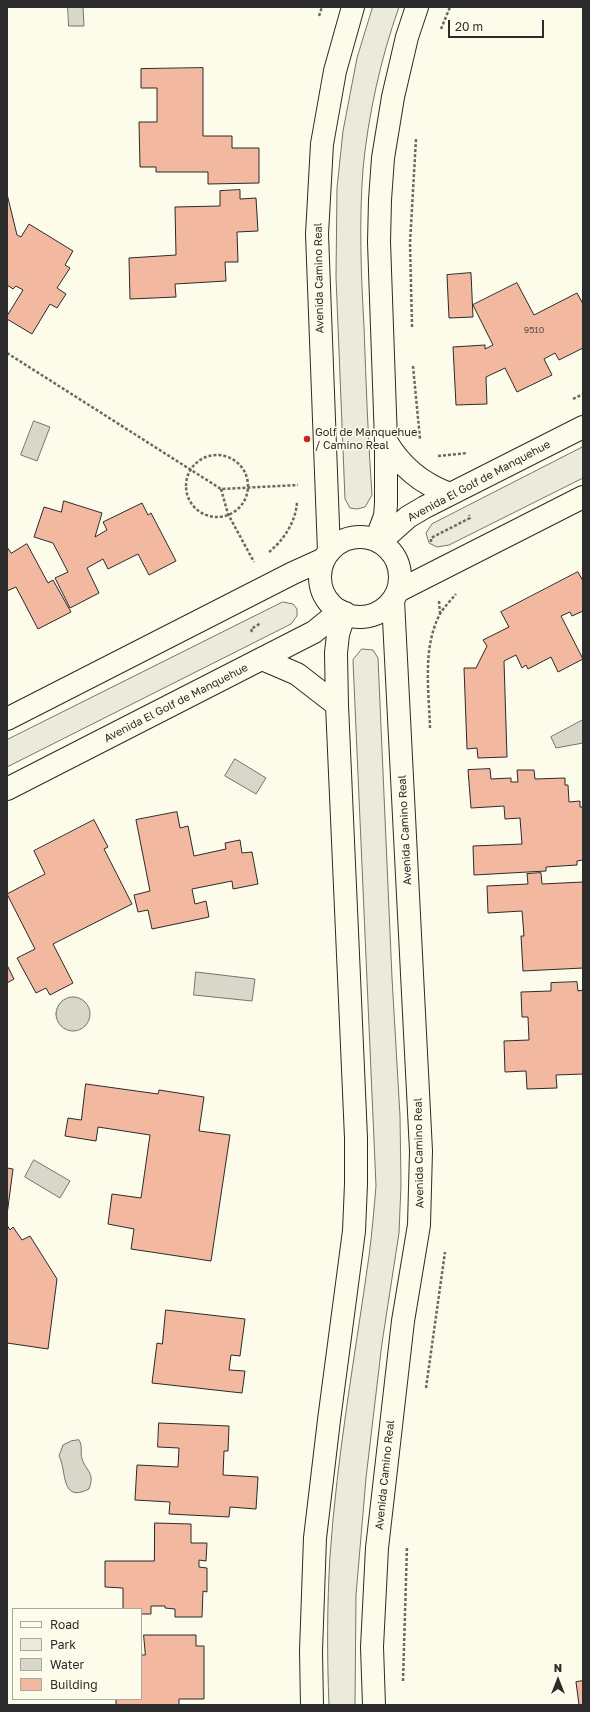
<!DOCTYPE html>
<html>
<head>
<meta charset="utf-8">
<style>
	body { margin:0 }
	#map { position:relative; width:590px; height:1712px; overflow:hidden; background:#fdfbea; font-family:"Golos Text",sans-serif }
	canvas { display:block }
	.frame { position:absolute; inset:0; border:8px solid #2b2b2b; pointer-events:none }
	.legend { position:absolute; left:12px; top:1608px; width:130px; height:92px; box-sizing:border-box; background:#fdfbea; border:1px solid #a9a89e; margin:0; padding:5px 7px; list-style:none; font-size:12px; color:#2b2b2b }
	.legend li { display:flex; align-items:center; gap:8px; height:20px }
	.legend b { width:20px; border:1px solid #a9a89e }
	.north { position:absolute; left:538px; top:1660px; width:40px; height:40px; -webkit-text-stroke:3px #fdfbea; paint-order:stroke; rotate:0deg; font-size:11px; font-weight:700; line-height:16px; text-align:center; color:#2b2b2b }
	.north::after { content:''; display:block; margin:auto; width:14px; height:18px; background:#2b2b2b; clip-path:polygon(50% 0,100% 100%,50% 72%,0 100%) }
	.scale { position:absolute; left:448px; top:20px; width:96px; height:18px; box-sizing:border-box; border:2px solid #2b2b2b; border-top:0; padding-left:5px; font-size:12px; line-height:14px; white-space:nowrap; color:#2b2b2b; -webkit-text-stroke:3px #fdfbea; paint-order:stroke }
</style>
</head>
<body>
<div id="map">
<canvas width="590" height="1712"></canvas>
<div class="frame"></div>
<ul class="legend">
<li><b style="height:5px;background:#fdfbea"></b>Road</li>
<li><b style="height:11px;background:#ecebdb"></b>Park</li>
<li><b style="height:11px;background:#d8d7c9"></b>Water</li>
<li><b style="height:11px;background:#f2b8a0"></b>Building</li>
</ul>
<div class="north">N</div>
<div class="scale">20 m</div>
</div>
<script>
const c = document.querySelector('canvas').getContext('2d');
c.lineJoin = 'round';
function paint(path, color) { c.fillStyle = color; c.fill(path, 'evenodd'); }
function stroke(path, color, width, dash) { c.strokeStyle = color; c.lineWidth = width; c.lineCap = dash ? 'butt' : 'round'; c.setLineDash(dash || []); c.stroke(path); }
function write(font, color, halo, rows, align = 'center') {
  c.font = font + ' "Golos Text",sans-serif'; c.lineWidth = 3; c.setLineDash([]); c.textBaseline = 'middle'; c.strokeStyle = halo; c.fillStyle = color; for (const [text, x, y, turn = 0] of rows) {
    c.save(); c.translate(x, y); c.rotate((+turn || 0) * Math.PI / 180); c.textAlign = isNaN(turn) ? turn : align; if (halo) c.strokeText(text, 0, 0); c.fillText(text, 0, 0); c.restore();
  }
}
const green = new Path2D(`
	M373,7h26c-18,50 -31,109 -36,162 -4,52 -2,105 1,157 2,57 4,113 8,169l-7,12 -8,2 -7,-1 -5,-9 -9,-222 1,-89 6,-57 14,-73z
	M583,447v31l-134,67 -12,2 -8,-4 -3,-10 6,-9z
	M283,602l10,2 4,5v7l-6,8 -284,143v-27z
	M362,649l11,1 5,8 14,320 8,138 1,69 -2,48 -17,110 -16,135 -10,117 -1,110h-26c-2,-49 -2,-99 1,-149 7,-101 25,-200 39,-300 3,-23 5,-47 7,-70l-23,-526z`);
paint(green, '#ecebdb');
stroke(green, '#74746e', 1);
const water = new Path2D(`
	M68,7h15l1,19h-15z
	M34,421l16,6 -13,34 -16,-6z
	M583,720v23l-27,5 -5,-11z
	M235,759l31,19 -10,16 -31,-18z
	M196,972l59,7 -3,22 -58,-6z
	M56 1014a17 17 0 1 1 34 0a17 17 0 1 1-34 0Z
	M34,1160l36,21 -10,17 -35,-21z
	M79,1440c4,6 1,12 3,19 5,13 13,14 7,30 -29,15 -22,-19 -30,-33l4,-11 8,-4z`);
paint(water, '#d8d7c9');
stroke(water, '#74746e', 1);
const building = new Path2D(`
	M203,68v68h29v12h27v35l-51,1v-12h-52v-5h-16l-1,-45h18v-34h-16v-19z
	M240,190v9l16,-1 2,33 -21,1 1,30h-13l1,19 -51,3 1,13 -46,2 -1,-41 47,-3 -1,-48 45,-1v-15z
	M7,194l10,41 4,2 8,-13 44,27 -8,14 5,3 -13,20 9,6 -9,14 -7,-4 -18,30 -25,-15v-3l16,-26 -7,-4 -3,3 -6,-4z
	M471,273l2,44 -24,1 -2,-43z
	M517,283l17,32 43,-22 6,11v44l-24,12 -4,-7 -11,6 8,16 -35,17 -12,-24 -19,9 1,27 -31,1 -3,-58 32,-2v4l8,-4 -20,-40z
	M64,501l38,12 -7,24 12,-7 -4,-8 39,-19 6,12 3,-2 25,48 -27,14 -11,-21 -30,15 -5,-10 -16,9 12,25 -29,15 -15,-30 13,-6 -15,-29 -19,-6 10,-30 17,5z
	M27,544l21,39 5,-3 18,32 -33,17 -22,-42 -9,4v-44l4,6z
	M578,572l5,9v30l-11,5 -2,-4 -9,4 22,43 -25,13 -7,-15 -23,12 -2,-4 -4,3 -6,-13 -12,6 3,96 -29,1 -1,-10 -10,1 -3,-81h12l11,-22 -4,-6 26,-13 -8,-15z
	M490,769l1,10 20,-1v4h7l-1,-12h17l1,9 30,-1v7h3l1,17 11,-1v6h3v53l-6,1v4l-31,2v4l-72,4 -1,-29 49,-2 -2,-26 -15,1 -1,-13 -33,2 -3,-38z
	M177,812l3,16 8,-2 6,30 32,-7 -1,-6 15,-3 2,13 10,-1 6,32 -25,5 -1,-8 -40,8 3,15 11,-3 3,16 -57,12 -4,-19 -10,2 -4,-17 16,-4 -14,-71z
	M94,820l14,27 -4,2 28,55 -79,40 20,39 -23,12 -4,-7 -10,5 -19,-35 18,-9 -28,-55 38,-20 -11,-23z
	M541,873l1,11 41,-2v86l-60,3 -2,-35h3l-2,-25 -34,2 -1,-27 41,-2 -1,-10z
	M7,965l7,14 -7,4z
	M577,982l1,9 5,-1v84l-27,1 1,13 -30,1 -1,-18 -21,1 -1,-31 25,-1 -1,-23h-6l-1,-25 30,-1v-8z
	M86,1084l72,10 1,-4 45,7 -5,34 31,4 -19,126 -80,-12 3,-20 -26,-5 4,-30 29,4 9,-63 -52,-8 -2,14 -31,-5 3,-18 13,2z
	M7,1168l6,1 -6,46z
	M7,1225l3,5 3,-3 9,13 8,-4 27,43 -9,70 -41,-6z
	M166,1310l79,9 -5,37 -9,-1 -2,15 16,1 -3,22 -90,-10 5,-40 5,1z
	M159,1423l70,3 -1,25h-4l-1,24 35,2 -2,32 -26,-2 -1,10 -60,-3 1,-12 -35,-2 2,-35 41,2 1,-19 -21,-1z
	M155,1523l36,1v19h16l-1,18 -7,-1v7l8,1v24l-4,-1 -1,26h-27v-8l-10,-1v-2h-14v8h-10v-5h-18v-21l-18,-1v-26h49z
	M144,1635h52v11h8v53h-25v6h-63v-6h25v-44h4z
	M583,1681v24h-4l-3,-23z`);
paint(building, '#f2b8a0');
stroke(building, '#2b2b2b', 1);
const street = new Path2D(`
	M7,719l286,-146 31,-14
	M7,789l307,-157 26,-21`);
const secondary = new Path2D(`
	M386,441c15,26 36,43 64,53
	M320 577a40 40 0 1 1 80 0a40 40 0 1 1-80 0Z
	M376,540l9,-24 1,-12v-63l-7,-199 1,-42 3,-42 10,-61 14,-60 10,-30
	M380,542l28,-25 17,-10 158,-80
	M329,552l-12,-318 5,-90 13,-73 18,-64
	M398,591l185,-94
	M262,659l35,15 40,31
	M312,1705l-1,-54 4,-113 14,-118 25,-189 2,-47v-46l-6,-138 -13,-295 -1,-52 2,-19 7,-21
	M374,1705l-2,-58 5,-99 26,-227 16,-96 2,-74 -28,-551`);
stroke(street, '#2b2b2b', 24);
stroke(secondary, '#2b2b2b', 24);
stroke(new Path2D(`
	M319,16l3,-9
	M441,29l9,-22
	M412,327l-2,-84 6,-104
	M7,353l214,136 77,-4
	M413,366l7,73
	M573,399l10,-5
	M186 486a31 31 0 1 1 62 0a31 31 0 1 1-62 0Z
	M438,456l29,-3
	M221,489l7,25 26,48
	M431,542v-4l39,-20 -1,-3
	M269,552c15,-12 27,-31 28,-50
	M439,601l1,12
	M252,632l-1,-3 10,-6
	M430,728c-1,-37 -8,-80 10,-114 4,-7 11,-14 16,-20
	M426,1388l19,-136
	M403,1681l4,-135`), '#6a6964', 2.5, [3, 2]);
stroke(street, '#fdfbea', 22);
stroke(secondary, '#fdfbea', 22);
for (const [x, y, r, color] of [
	[307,439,4,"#c62828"]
]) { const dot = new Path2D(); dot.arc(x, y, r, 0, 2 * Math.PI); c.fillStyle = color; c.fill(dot); stroke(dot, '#fdfbea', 1.5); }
write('9px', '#5d4e48', null, [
	["9510",534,330]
]);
write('11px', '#2b2b2b', '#fdfbea', [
	["Avenida Camino Real",319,278,-91],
	["Avenida El Golf de Manquehue",479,481,-28],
	["Avenida El Golf de Manquehue",176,703,-27],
	["Avenida Camino Real",405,830,-93],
	["Avenida Camino Real",419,1153,-91],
	["Avenida Camino Real",385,1475,-84]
]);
write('11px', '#2b2b2b', '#fdfbea', [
	["Golf de Manquehue",315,433],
	["/ Camino Real",315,446]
], 'left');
</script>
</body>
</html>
